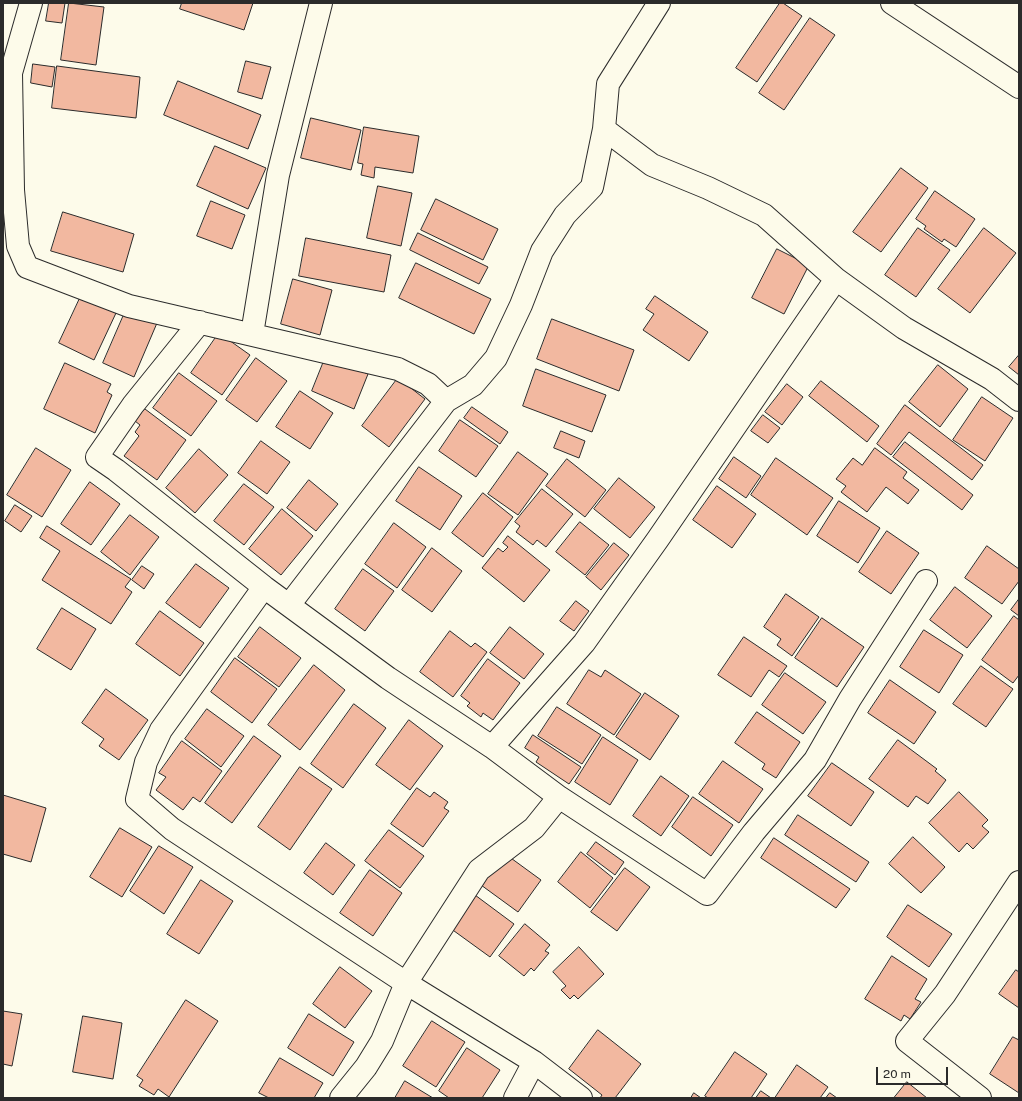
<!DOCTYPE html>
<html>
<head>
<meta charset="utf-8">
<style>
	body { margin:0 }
	#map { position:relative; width:1022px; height:1101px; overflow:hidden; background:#fdfbea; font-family:"Public Sans",sans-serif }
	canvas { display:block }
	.frame { position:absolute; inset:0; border:4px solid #2b2b2b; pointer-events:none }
	.scale { position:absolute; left:876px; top:1067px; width:72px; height:18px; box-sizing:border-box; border:2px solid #2b2b2b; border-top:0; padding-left:5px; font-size:12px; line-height:14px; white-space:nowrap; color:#2b2b2b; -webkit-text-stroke:3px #fdfbea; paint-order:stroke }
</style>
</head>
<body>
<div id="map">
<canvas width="1022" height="1101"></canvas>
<div class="frame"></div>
<div class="scale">20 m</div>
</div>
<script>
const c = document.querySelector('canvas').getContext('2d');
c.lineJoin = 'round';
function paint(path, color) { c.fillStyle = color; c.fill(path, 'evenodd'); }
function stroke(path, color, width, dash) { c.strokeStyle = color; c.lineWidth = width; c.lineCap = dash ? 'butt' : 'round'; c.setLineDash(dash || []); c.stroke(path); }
const building = new Path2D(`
	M49,3h16l-3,20 -16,-2z
	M69,3l35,4 -8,58 -35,-5z
	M182,3h71l-9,27 -64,-21z
	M780,3h3l19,13 -45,66 -21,-14z
	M810,18l25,17 -51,75 -25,-17z
	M246,61l25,6 -9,32 -24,-7z
	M33,64l22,3 -3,20 -21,-4z
	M57,66l83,11 -4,41 -84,-10z
	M178,81l83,34 -13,34 -84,-34z
	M311,118l50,12 -10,40 -50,-12z
	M364,127l55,9 -6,37 -38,-6 -1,11 -13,-3 2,-11 -5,-1z
	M215,146l51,22 -18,41 -51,-23z
	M901,168l27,20 -47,64 -28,-20z
	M378,186l34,7 -11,53 -34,-8z
	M935,191l40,28 -19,28 -12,-8 -2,3 -18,-13 2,-3 -10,-7z
	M436,199l62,30 -15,31 -62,-30z
	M211,201l34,14 -13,34 -35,-13z
	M63,212l71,22 -11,38 -72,-21z
	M918,228l32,22 -34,47 -31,-22z
	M984,228l32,25 -46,60 -32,-24z
	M418,233l70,34 -9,17 -69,-34z
	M306,238l85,17 -7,37 -85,-16z
	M777,249l32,16 -25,49 -32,-16z
	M416,263l75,36 -17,35 -75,-36z
	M293,279l39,11 -12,45 -39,-11z
	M81,296l35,17 -22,47 -35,-17z
	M655,296l53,36 -19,29 -46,-31 11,-16 -8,-5z
	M126,310l31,13 -23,54 -31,-14z
	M552,319l82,31 -15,41 -82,-32z
	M219,333l31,22 -28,40 -31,-22z
	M1019,355v20l-10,-8z
	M326,356l42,18 -14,35 -42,-18z
	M256,358l31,23 -30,41 -31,-22z
	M65,363l46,21 -4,8 5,3 -17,38 -51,-24z
	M938,365l30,24 -28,38 -31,-25z
	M536,369l70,26 -14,37 -69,-26z
	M179,373l38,28 -26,35 -38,-28z
	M398,378l27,21 -36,48 -27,-21z
	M821,381l58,45 -12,16 -58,-46z
	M787,384l16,13 -21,28 -17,-13z
	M300,391l33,22 -23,36 -34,-22z
	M982,397l31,21 -28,43 -32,-21z
	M905,405l78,60 -11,15 -63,-48 -18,23 -14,-11z
	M472,407l36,25 -8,12 -36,-26z
	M145,409l41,31 -29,40 -33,-24 15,-20 -4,-4 5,-7 -5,-4z
	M763,415l17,13 -12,15 -17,-12z
	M460,420l38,26 -22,31 -37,-26z
	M561,431l24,10 -6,17 -25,-10z
	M261,441l29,21 -23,32 -29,-21z
	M905,442l68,53 -11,15 -69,-53z
	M36,448l35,22 -29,47 -35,-22z
	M875,448l32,24 -4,6 16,12 -11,14 -22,-17 -19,25 -26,-20 5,-6 -10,-7 17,-21 9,7z
	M199,449l29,26 -33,38 -29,-25z
	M518,452l30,22 -30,41 -30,-21z
	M734,457l27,19 -15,22 -27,-19z
	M776,458l57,40 -26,37 -56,-40z
	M567,459l39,31 -21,27 -39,-31z
	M419,467l43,29 -22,34 -44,-29z
	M619,478l36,29 -25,31 -36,-29z
	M309,480l29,24 -22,27 -29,-23z
	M90,482l30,22 -29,41 -30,-21z
	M244,484l30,23 -30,38 -30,-24z
	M717,486l39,28 -24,34 -39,-28z
	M542,489l31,25 -27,33 -9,-7 -4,5 -17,-13 4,-6 -5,-4z
	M483,493l30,24 -30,40 -31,-24z
	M839,501l41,27 -22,35 -41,-27z
	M15,505l17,11 -11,16 -16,-11z
	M282,509l31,27 -32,39 -32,-26z
	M130,515l29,22 -29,38 -29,-23z
	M580,522l29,23 -24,30 -29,-23z
	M394,523l32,24 -29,41 -32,-24z
	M47,526l84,53 -6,8 7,5 -21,32 -69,-44 18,-29 -20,-13z
	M887,531l32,22 -28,41 -32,-22z
	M508,536l42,34 -26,32 -42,-34 16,-20 5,4 5,-5 -5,-4z
	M614,543l15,12 -28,35 -15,-13z
	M987,546l32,23v12l-17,23 -37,-26z
	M432,548l30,23 -30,41 -30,-22z
	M196,564l33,24 -29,40 -34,-25z
	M142,566l12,8 -10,15 -12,-9z
	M363,569l31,22 -29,40 -30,-22z
	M955,587l37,29 -25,32 -37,-28z
	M786,594l33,23 -27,39 -15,-11 4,-6 -17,-12z
	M1019,599v17l-8,-6z
	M576,601l13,10 -15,20 -14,-10z
	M62,608l34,21 -25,41 -34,-21z
	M160,611l44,32 -24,33 -44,-32z
	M1014,616l5,4v55l-6,8 -31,-23z
	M822,618l42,29 -27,40 -42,-29z
	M260,627l41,31 -22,29 -41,-30z
	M510,627l34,27 -20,25 -34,-26z
	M924,630l39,25 -24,38 -39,-26z
	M450,631l21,16 4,-4 12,9 -34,45 -33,-25z
	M744,637l43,29 -8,11 -10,-7 -18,27 -33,-22z
	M235,658l42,31 -25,34 -41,-31z
	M488,659l32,24 -27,37 -10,-7 -2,4 -14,-11 3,-3 -9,-7z
	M314,665l31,25 -45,60 -32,-25z
	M981,666l32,23 -27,38 -33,-23z
	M589,670l12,7 4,-7 36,24 -27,41 -47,-31z
	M785,673l41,29 -23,32 -41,-29z
	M890,680l46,32 -22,32 -46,-31z
	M106,689l42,31 -29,40 -20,-14 5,-7 -22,-16z
	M645,693l34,23 -29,44 -34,-23z
	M354,704l32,24 -43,60 -32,-24z
	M557,707l44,28 -19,29 -44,-28z
	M207,709l37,27 -23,31 -36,-28z
	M757,712l43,30 -24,36 -14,-9 3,-5 -30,-21z
	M409,720l34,26 -33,44 -34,-25z
	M533,735l48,32 -12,17 -33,-22 3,-5 -14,-9z
	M254,736l27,20 -49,67 -27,-20z
	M603,737l35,23 -28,45 -35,-23z
	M898,740l39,29 -2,2 11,9 -18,24 -12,-8 -8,11 -39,-28z
	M182,741l40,30 -22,31 -7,-5 -10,13 -27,-20 10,-13 -7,-4z
	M723,761l40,28 -24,34 -40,-29z
	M832,763l42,29 -23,34 -43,-30z
	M300,767l32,22 -42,61 -32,-23z
	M661,776l28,20 -28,40 -28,-20z
	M417,788l13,9 4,-5 14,10 -4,6 5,3 -26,36 -32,-23z
	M959,792l29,28 -6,6 7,6 -16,17 -6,-6 -8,9 -30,-29z
	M3,795l43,13 -15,54 -28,-8z
	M693,797l40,28 -22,31 -39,-29z
	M798,815l71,47 -13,20 -71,-47z
	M120,828l32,19 -30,50 -32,-20z
	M389,830l35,26 -24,32 -35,-27z
	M913,837l32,30 -24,26 -32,-29z
	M774,838l76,51 -14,19 -75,-50z
	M596,842l28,20 -9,13 -28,-21z
	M326,843l29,22 -22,30 -29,-22z
	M159,846l34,21 -29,47 -34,-23z
	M581,852l32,26 -23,30 -32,-26z
	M504,853l37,27 -23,32 -37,-27z
	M625,868l25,19 -33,44 -26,-19z
	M370,870l32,23 -29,43 -33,-23z
	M201,880l32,21 -34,53 -32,-20z
	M475,895l39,29 -24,33 -40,-29z
	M908,905l44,29 -23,33 -42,-30z
	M525,924l25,21 -5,6 4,2 -15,18 -3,-3 -7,8 -25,-20z
	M579,947l25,27 -26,25 -4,-4 -4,4 -9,-9 5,-4 -13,-14z
	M892,956l35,23 -12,20 6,3 -11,17 -6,-4 -3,6 -36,-22z
	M340,967l32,24 -27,37 -32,-24z
	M1016,970l3,2v36l-20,-14z
	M186,1000l32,21 -49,76 -11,-8 -4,6 -15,-9 4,-6 -6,-4z
	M3,1011l19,3 -10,52 -9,-2z
	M309,1014l45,28 -21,34 -45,-28z
	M83,1016l39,7 -9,56 -40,-7z
	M432,1021l33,21 -29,45 -33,-21z
	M598,1030l43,34 -26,34h-15l2,-3 -33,-26z
	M1013,1037l6,3v53l-29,-19z
	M467,1048l33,22 -18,28h-33l-10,-7z
	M735,1052l32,22 -16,24h-43l-3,-2z
	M280,1058l43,25 -9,15h-45l-10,-5z
	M797,1065l31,22 -8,11h-45z
	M405,1081l28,17h-38z
	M907,1082l20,16h-33z
	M761,1091l10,7h-15z
	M694,1093l7,5h-10z
	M830,1093l7,5h-11z`);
paint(building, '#f2b8a0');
stroke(building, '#2b2b2b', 1);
const minor = new Path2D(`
	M31,3l-20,70 2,117 5,56 9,21 102,39 269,63 30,15 18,17
	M892,3l127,84
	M604,129l48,36 56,23 56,27 72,64 68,49 88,51 27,21
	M200,322l-67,83 -36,52 19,13 148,117 124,91 104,69 67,50 148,97 47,-62 61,-72 35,-61 76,-118
	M252,334l26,-159 43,-172
	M264,587l-103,143 -15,32 -9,37 35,30 234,154 128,79 47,36
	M289,605l157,-204 27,-16 23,-27 25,-53 21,-54 23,-36 27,-28 12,-58 4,-45 51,-81
	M492,747l92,-104 74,-104 178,-260
	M341,1098l25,-31 16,-26 24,-58 73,-113 55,-42 25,-31
	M515,1098l19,-36
	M980,1098l-73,-57 38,-47 74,-112`);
stroke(minor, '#2b2b2b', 24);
stroke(minor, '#fdfbea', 22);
</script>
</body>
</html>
